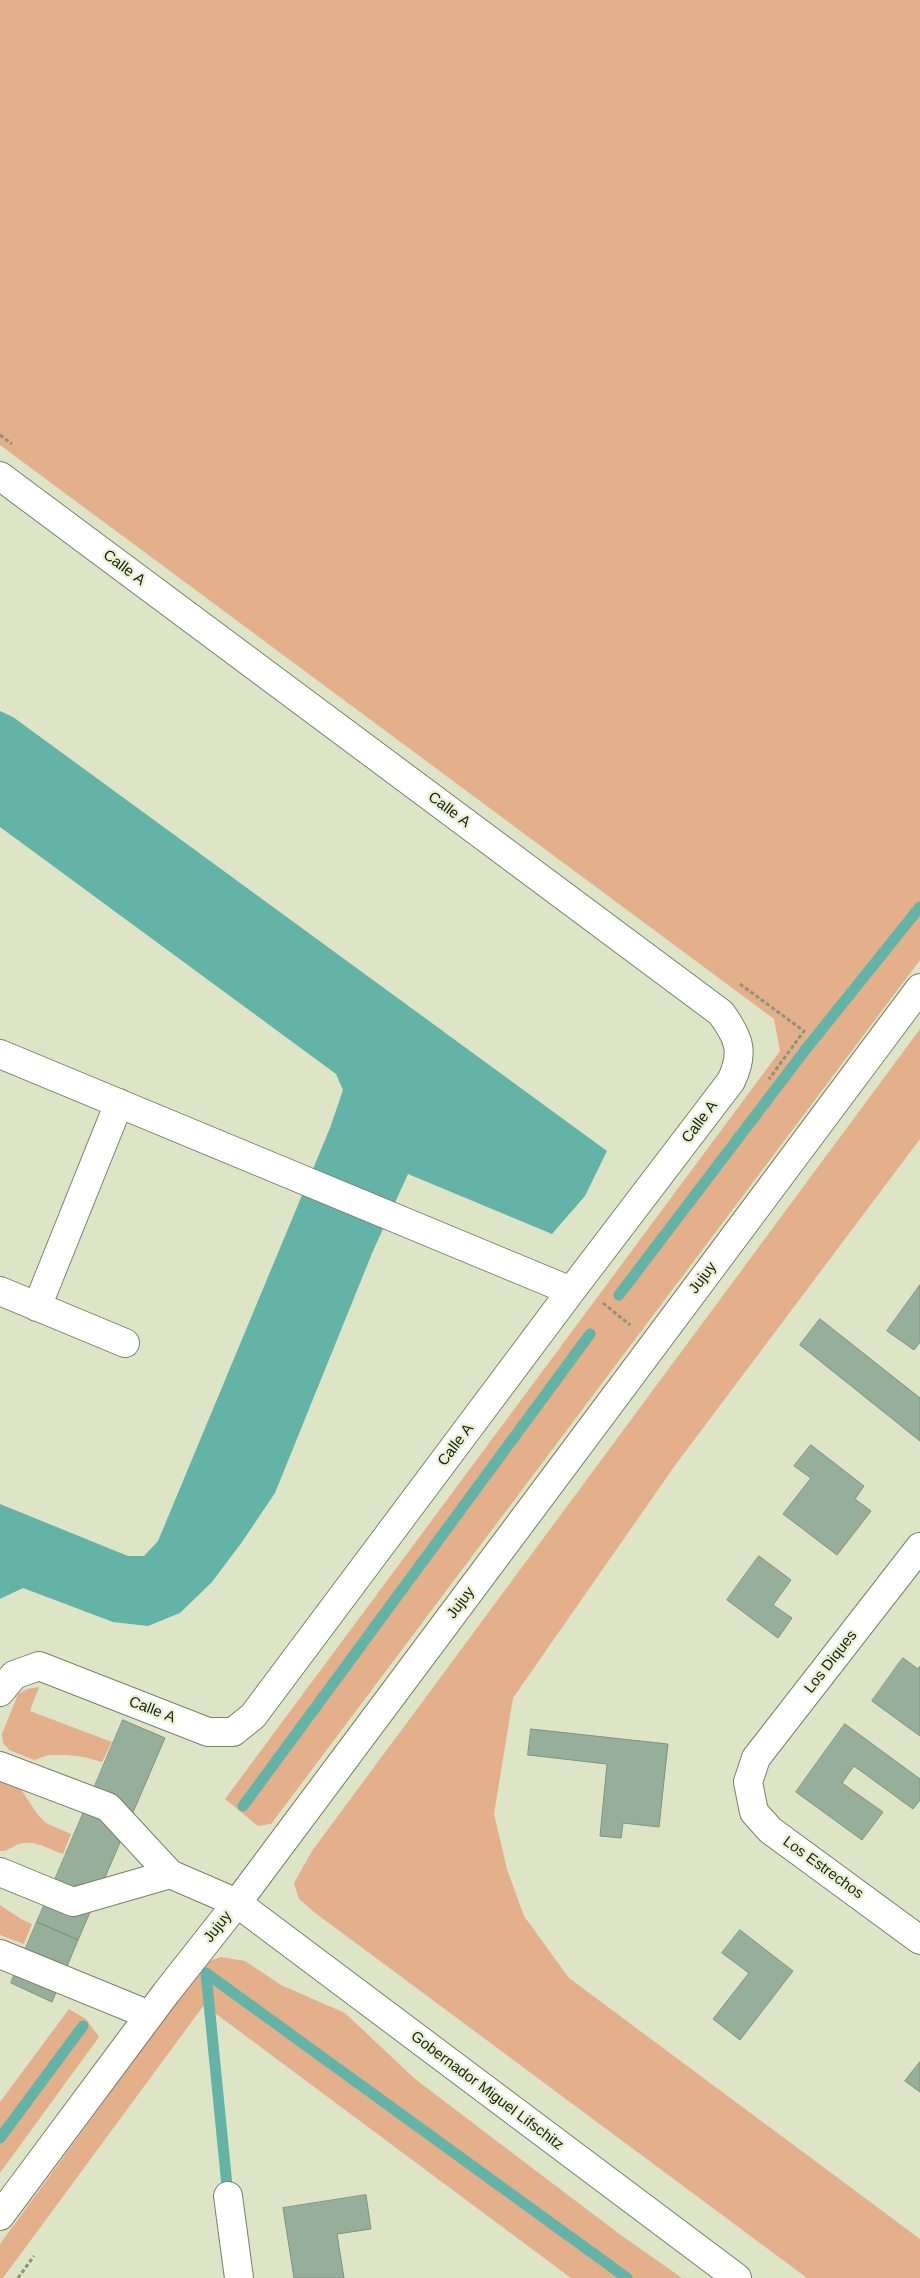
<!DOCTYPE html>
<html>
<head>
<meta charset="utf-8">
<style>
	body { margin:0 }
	canvas { display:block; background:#dee5c7 }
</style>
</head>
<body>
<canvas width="920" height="2278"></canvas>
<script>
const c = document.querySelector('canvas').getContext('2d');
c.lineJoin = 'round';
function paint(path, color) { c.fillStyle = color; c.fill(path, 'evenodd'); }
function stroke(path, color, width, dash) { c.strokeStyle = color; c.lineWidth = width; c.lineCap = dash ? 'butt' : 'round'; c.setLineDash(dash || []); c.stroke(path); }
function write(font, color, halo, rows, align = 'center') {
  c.font = font + ' Arial,sans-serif'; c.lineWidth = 5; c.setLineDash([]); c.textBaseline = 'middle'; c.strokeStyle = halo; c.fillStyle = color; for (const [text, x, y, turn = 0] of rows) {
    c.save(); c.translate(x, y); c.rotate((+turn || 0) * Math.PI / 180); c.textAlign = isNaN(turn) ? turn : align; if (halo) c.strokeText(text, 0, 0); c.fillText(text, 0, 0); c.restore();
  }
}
paint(new Path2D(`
	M0,0h920v960l-649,864 -13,2 -33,-27 555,-748 -6,-32 -774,-574z
	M920,1029v110l-244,325 -163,234 -19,116 13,55 17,47 45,62 351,261v39h-113l-493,-366 -15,-13 -5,-16 18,-32z
	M39,1687l-9,24 82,31 -10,20 -18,-5 -17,-2h-18l-15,5 -25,-10 -6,-7 -1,-9 16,-40 9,-5z
	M0,1780l20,8 18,27 8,8 25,11 -8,20c-13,-5 -30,-15 -44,-10 -7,2 -11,8 -19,7z
	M0,1905l21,14 11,5 -8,20 -24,-9z
	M221,1957l24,4 36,24 64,28 70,66 203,154 64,45h-111l-367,-273 -201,273h-3v-34l206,-282z
	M69,2009l17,10 13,18 -99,136v-71z`), '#e4af8b');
paint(new Path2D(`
	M0,711l13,6 594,434 -22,45 -33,38 -144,-60 -35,77 -98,242 -33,49 -30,40 -32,31 -32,13 -35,-4 -90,-34 -23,11v-95l128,52h16l14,-15 172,-413 13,-38 -7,-16 -336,-247z`), '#63b4a7');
stroke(new Path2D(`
	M619,1295l187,-246 114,-142
	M243,1806l347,-472
	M206,1973l421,305
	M206,1973l22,223
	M0,2138l83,-112`), '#63b4a7', 11);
const building = new Path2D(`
	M920,1285v57l-6,8 -27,-19z
	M820,1319l100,79v43l-120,-96z
	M811,1445l53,41 -9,13 16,12 -34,44 -54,-41 28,-36 -17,-12z
	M759,1556l32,24 -18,25 19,13 -14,20 -51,-38z
	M903,1658l15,11 2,-3v70l-48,-35z
	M123,1720l42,18 -87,202 -41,-18z
	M845,1724l75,55v21l-7,9 -59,-43 -12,17 41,29 -21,28 -66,-48z
	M531,1729l137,15 -9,83 -36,-4 -2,15 -21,-2 7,-72 -79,-9z
	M37,1922l41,18 -26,62 -41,-19z
	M740,1930l53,41 -53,69 -27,-21 36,-46 -27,-20z
	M920,2062v30l-15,-11z
	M366,2195l5,34 -34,5 7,44h-50l-11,-70z`);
paint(building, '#96af9a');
stroke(building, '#7c9480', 1);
const street = new Path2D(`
	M0,476l721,537c18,25 24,39 10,68l-160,210 -318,425 -20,16h-25l-169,-66 -25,9 -14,17
	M0,1054l571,237
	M0,1291l125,52
	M37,1307l82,-204
	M920,1547l-164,211 -8,24 6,30 16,18 150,110
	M0,1766l108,41 62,67 67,29 500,375
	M0,1872l73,30 97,-28
	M0,1954l149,61
	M228,2196l11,82`);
const secondary = new Path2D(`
	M0,2216l166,-223 71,-90 683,-915`);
stroke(street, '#7a8166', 30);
stroke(secondary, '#7a8166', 30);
stroke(new Path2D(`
	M0,435l12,9
	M740,984l64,47 -35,48
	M603,1303l27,22
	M18,2278l16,-22`), '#8d927c', 3, [4, 2.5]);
stroke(street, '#fff', 28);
stroke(secondary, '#fff', 28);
write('15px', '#1d1f14', '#ebf2d4', [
	["Calle A",124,568,37],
	["Calle A",449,810,37],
	["Calle A",700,1122,-53],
	["Jujuy",703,1278,-53],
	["Calle A",456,1445,-53],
	["Jujuy",461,1603,-53],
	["Los Diques",831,1662,-52],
	["Calle A",152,1710,21],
	["Los Estrechos",823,1868,36],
	["Jujuy",218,1927,-52],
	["Gobernador Miguel Lifschitz",487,2091,37]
]);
</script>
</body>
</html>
